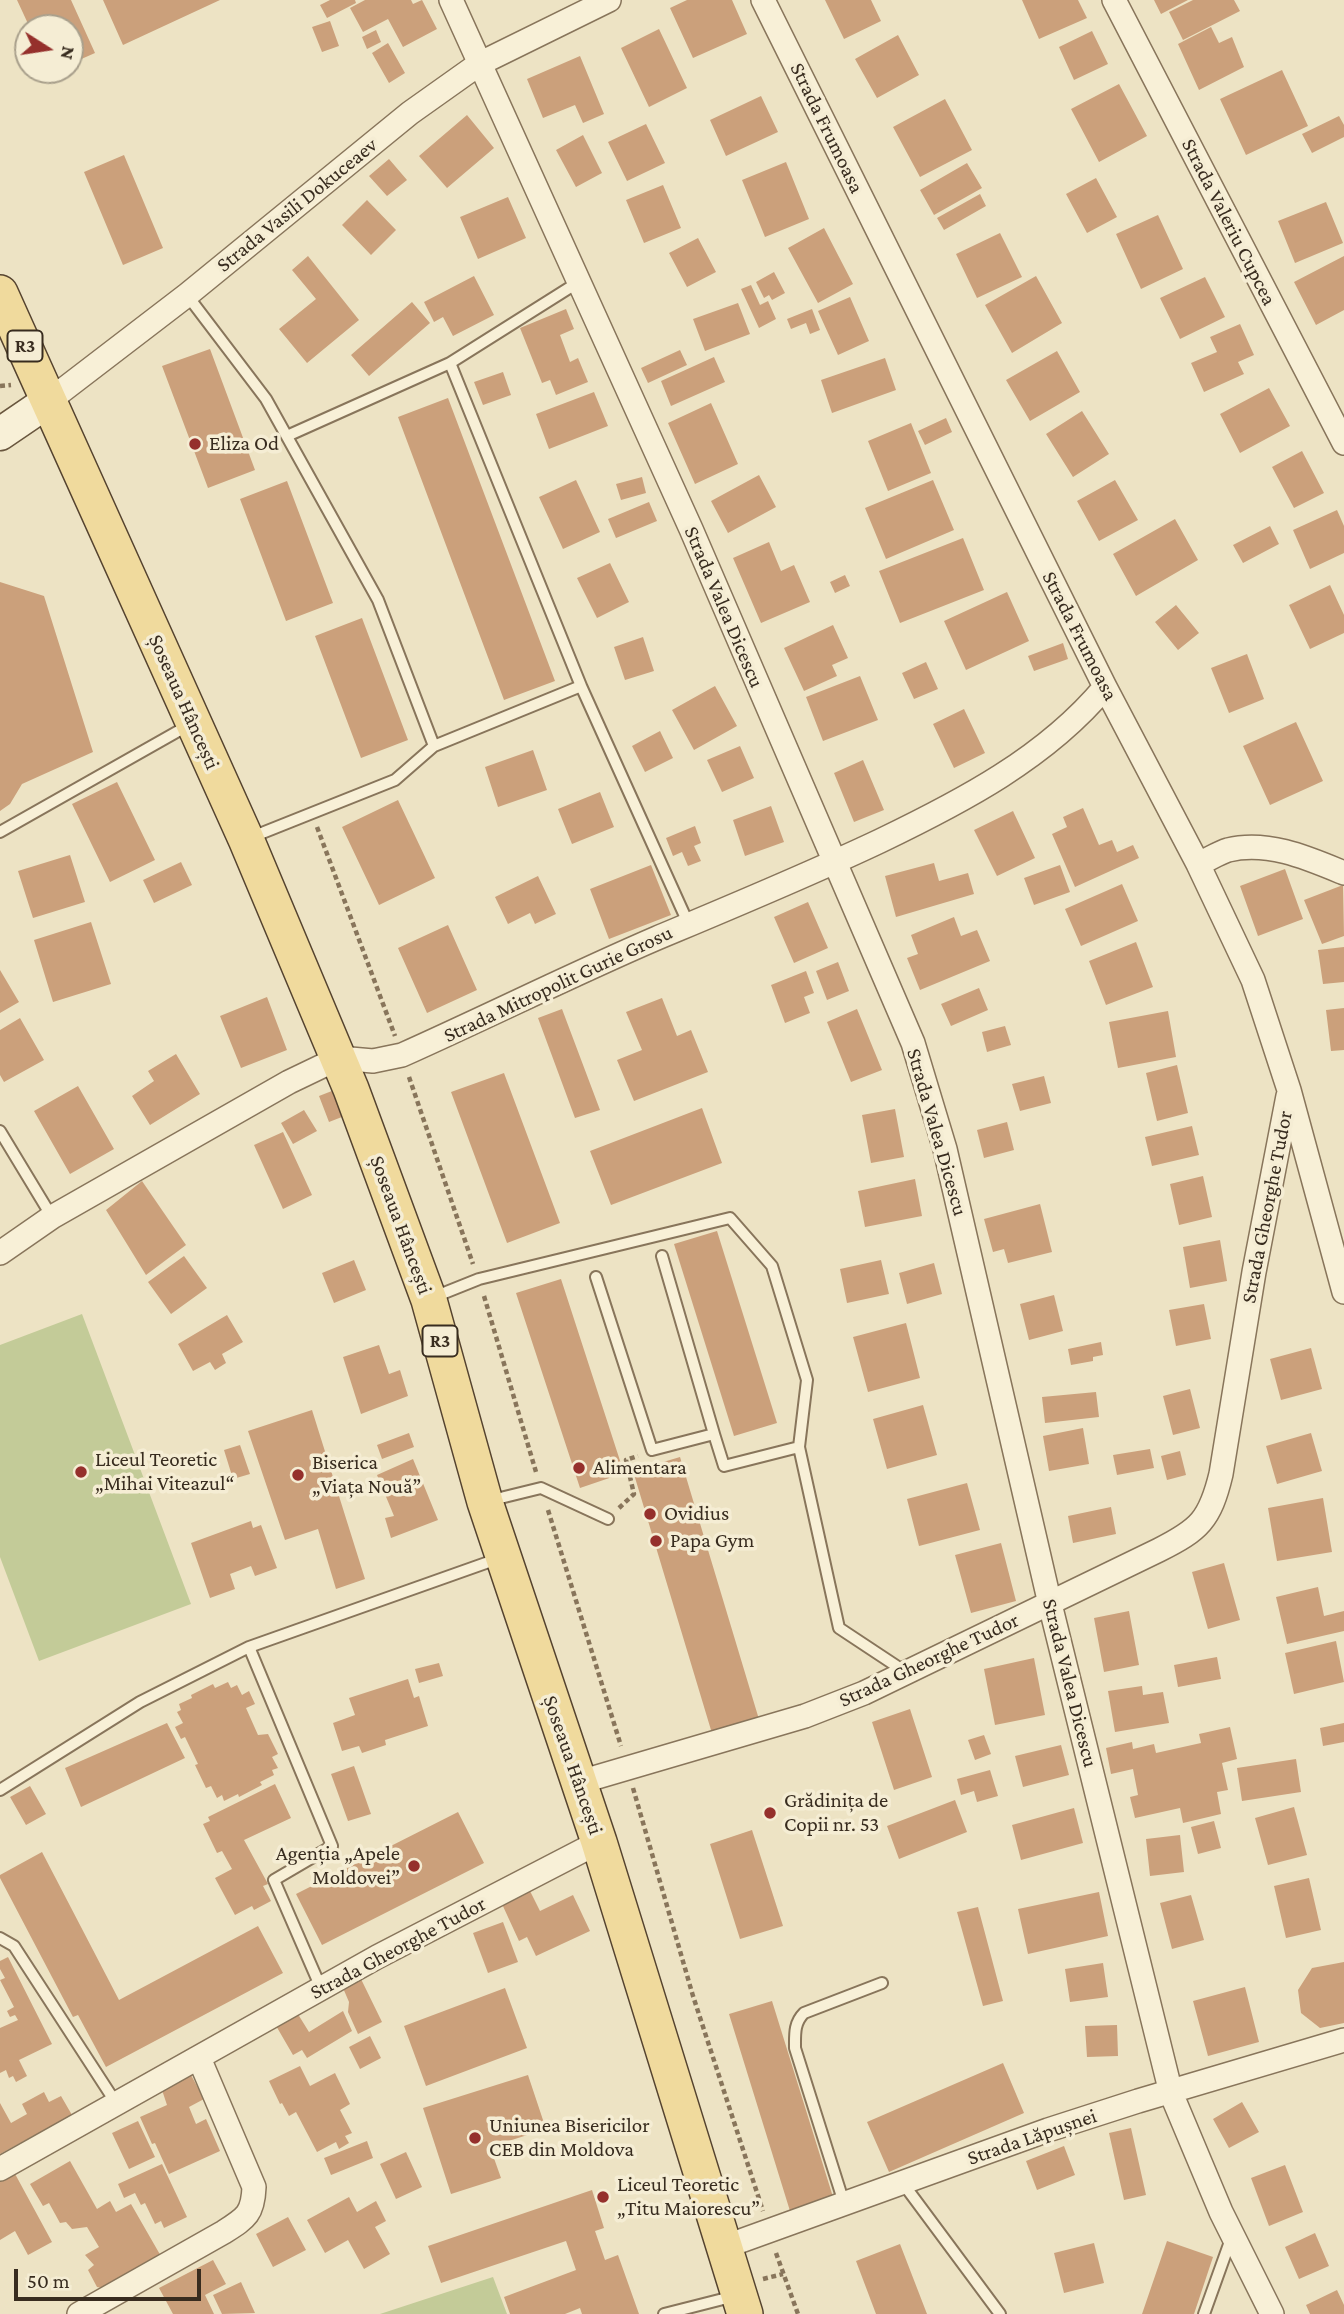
<!DOCTYPE html>
<html>
<head>
<meta charset="utf-8">
<style>
	body { margin:0 }
	#map { position:relative; width:1344px; height:2314px; overflow:hidden; background:#ede3c4; font-family:"Crimson Pro",serif }
	canvas { display:block }
	.north { position:absolute; left:14px; top:14px; width:70px; height:70px; box-sizing:border-box; background:#f5edd4; border:2px solid #a9a08c; border-radius:50%; rotate:102deg; font-size:19px; font-weight:700; line-height:28px; text-align:center; color:#382c1f }
	.north::after { content:''; display:block; margin:auto; width:24px; height:32px; background:#95302c; clip-path:polygon(50% 0,100% 100%,50% 72%,0 100%) }
	.scale { position:absolute; left:14px; top:2269px; width:187px; height:32px; box-sizing:border-box; border:4px solid #382c1f; border-top:0; padding-left:9px; font-size:21px; line-height:24px; white-space:nowrap; color:#382c1f; -webkit-text-stroke:5px #f5edd4; paint-order:stroke }
</style>
</head>
<body>
<div id="map">
<canvas width="1344" height="2314"></canvas>
<div class="north">N</div>
<div class="scale">50 m</div>
</div>
<script>
const c = document.querySelector('canvas').getContext('2d');
c.lineJoin = 'round';
function paint(path, color) { c.fillStyle = color; c.fill(path, 'evenodd'); }
function stroke(path, color, width, dash) { c.strokeStyle = color; c.lineWidth = width; c.lineCap = dash ? 'butt' : 'round'; c.setLineDash(dash || []); c.stroke(path); }
function write(font, color, halo, rows, align = 'center') {
  c.font = font + ' "Crimson Pro",serif'; c.lineWidth = 7; c.setLineDash([]); c.textBaseline = 'middle'; c.strokeStyle = halo; c.fillStyle = color; for (const [text, x, y, turn = 0] of rows) {
    c.save(); c.translate(x, y); c.rotate((+turn || 0) * Math.PI / 180); c.textAlign = isNaN(turn) ? turn : align; if (halo) c.strokeText(text, 0, 0); c.fillText(text, 0, 0); c.restore();
  }
}
paint(new Path2D(`
	M82,1314l109,290 -152,57 -39,-104v-212z
	M493,2277l14,37h-127z`), '#c3cb98');
paint(new Path2D(`
	M17,0h54l24,53 -25,11v-36h-40z
	M103,0h117l-97,45z
	M330,0h25l1,3 -29,15 -7,-13z
	M365,0h46l2,4 9,-4 15,29 -34,18 -15,-28 -25,13 -13,-24z
	M687,0h45l15,34 -54,24 -23,-50z
	M825,0h46l10,21 -37,18z
	M1022,0h56l9,18 -48,21z
	M1154,0h34l-27,14z
	M1193,0h41l6,11 -57,29 -14,-28z
	M330,21l9,25 -17,6 -10,-25z
	M1211,27l8,16 13,-6 12,30 -45,23 -21,-46z
	M659,29l28,59 -38,19 -28,-59z
	M376,30l5,12 -14,7 -5,-12z
	M1092,31l16,33 -34,16 -15,-33z
	M898,35l21,40 -42,23 -22,-39z
	M388,43l17,30 -16,10 -17,-30z
	M580,56l24,58 -21,9 -8,-18 -32,13 -16,-39z
	M1282,70l26,56 -62,29 -26,-56z
	M1119,84l28,52 -48,26 -28,-53z
	M761,96l17,36 -52,24 -16,-36z
	M945,99l27,51 -52,27 -27,-50z
	M467,115l27,33 -47,40 -28,-32z
	M1339,116l5,9v12l-32,16 -10,-19z
	M646,124l19,39 -38,18 -19,-39z
	M583,135l19,38 -26,14 -20,-37z
	M124,155l39,93 -40,17 -39,-93z
	M389,159l18,21 -20,16 -18,-20z
	M786,162l23,57 -44,18 -23,-57z
	M967,163l15,25 -48,27 -14,-25z
	M1096,178l21,39 -30,16 -21,-39z
	M663,185l18,43 -37,15 -18,-43z
	M980,194l6,12 -42,24 -7,-12z
	M508,197l18,41 -48,21 -18,-42z
	M367,200l29,30 -25,25 -29,-30z
	M1326,202l17,41 -48,20 -17,-42z
	M1158,215l25,54 -42,20 -25,-55z
	M824,228l29,56 -35,19 -30,-55z
	M1000,233l22,44 -45,21 -21,-44z
	M698,238l18,34 -29,15 -18,-34z
	M308,256l51,64 -52,43 -28,-34 37,-30 -24,-29z
	M1344,256v54l-28,15 -22,-43z
	M774,272l11,21 -13,7 -3,-5 -5,3 -8,-16z
	M474,276l20,39 -41,21 -10,-19 -9,5 -10,-20z
	M1036,276l26,47 -50,30 -27,-48z
	M1205,277l20,40 -45,22 -20,-41z
	M751,285l9,20 8,-4 8,18 -17,9 -18,-39z
	M850,297l19,44 -31,14 -20,-44z
	M412,302l18,21 -61,53 -18,-21z
	M738,303l12,31 -45,17 -12,-32z
	M566,309l8,20 -14,6 10,27 8,-4 10,24 -32,13 -6,-15 -8,3 -22,-55z
	M812,309l8,21 -10,4 -4,-11 -15,6 -4,-10z
	M1240,324l14,31 -16,7 6,12 -40,18 -13,-29 26,-11 -7,-15z
	M210,349l45,121 -47,18 -46,-122z
	M680,350l7,15 -39,18 -7,-15z
	M1057,351l23,41 -50,29 -24,-41z
	M714,357l11,25 -54,24 -10,-25z
	M885,358l11,32 -64,23 -11,-33z
	M503,372l8,23 -28,10 -9,-23z
	M1269,388l21,38 -50,27 -20,-39z
	M594,392l14,34 -59,23 -13,-35z
	M448,398l107,283 -51,19 -106,-283z
	M711,403l27,61 -43,20 -27,-61z
	M1082,411l27,43 -36,23 -27,-43z
	M946,418l6,14 -27,13 -7,-14z
	M911,423l20,50 -43,18 -20,-50z
	M1302,451l22,42 -30,15 -22,-41z
	M759,475l17,32 -48,26 -17,-32z
	M642,477l4,16 -25,7 -5,-16z
	M576,480l24,52 -37,17 -24,-52z
	M933,480l21,50 -68,29 -21,-51z
	M1115,480l23,40 -39,21 -22,-40z
	M287,481l46,122 -47,18 -46,-122z
	M649,502l8,19 -41,17 -8,-19z
	M1337,510l7,16v27l-34,16 -17,-39z
	M1175,519l23,41 -62,36 -23,-42z
	M1270,526l9,18 -36,19 -10,-18z
	M963,538l21,52 -84,33 -21,-52z
	M769,542l12,29 13,-6 16,37 -49,21 -28,-65z
	M610,563l19,39 -32,16 -20,-40z
	M845,575l5,11 -15,7 -5,-11z
	M0,582l44,14 49,156 -71,32 -12,20 -10,7z
	M1330,585l14,30v18l-34,16 -21,-44z
	M1007,592l22,49 -63,29 -22,-49z
	M1176,605l23,28 -21,17 -23,-28z
	M362,618l46,122 -47,18 -46,-122z
	M833,625l15,33 -16,7 5,11 -33,15 -20,-43z
	M643,637l11,34 -29,9 -11,-33z
	M1063,643l5,16 -34,12 -6,-15z
	M1247,654l17,45 -35,14 -18,-45z
	M926,662l12,27 -24,10 -12,-26z
	M860,676l18,44 -55,21 -17,-44z
	M715,686l22,40 -43,24 -22,-40z
	M964,709l21,44 -31,15 -21,-44z
	M1296,722l27,59 -53,24 -27,-59z
	M660,731l13,27 -28,14 -13,-26z
	M740,746l14,32 -32,14 -15,-32z
	M533,750l14,40 -49,17 -13,-40z
	M863,760l21,50 -30,12 -20,-49z
	M117,782l38,78 -45,22 -38,-78z
	M600,792l14,35 -42,17 -14,-35z
	M398,800l37,78 -56,27 -37,-78z
	M771,806l13,36 -39,14 -12,-36z
	M1083,808l16,37 13,-5 5,12 16,-7 6,13 -64,29 -23,-53 15,-7 -4,-10z
	M1013,811l22,47 -38,18 -23,-46z
	M695,826l6,17 -7,3 7,15 -13,5 -6,-14 -9,4 -7,-18z
	M70,855l15,47 -52,16 -15,-47z
	M181,862l11,23 -38,18 -11,-23z
	M934,863l5,18 29,-8 6,21 -78,23 -11,-41z
	M651,865l20,50 -62,24 -19,-50z
	M1060,865l10,27 -36,13 -10,-27z
	M1285,869l18,50 -45,17 -18,-50z
	M538,876l18,38 -21,10 -5,-11 -22,11 -13,-27z
	M1122,884l16,37 -57,25 -16,-37z
	M1343,885l1,51 -22,8 -18,-44z
	M808,902l20,46 -34,15 -20,-46z
	M954,917l7,19 16,-6 13,31 -70,29 -13,-32 11,-4 -7,-19z
	M91,922l20,62 -58,18 -19,-62z
	M448,925l29,65 -50,23 -29,-65z
	M1136,942l17,45 -47,18 -17,-44z
	M1344,947v35l-21,2 -5,-34z
	M838,962l11,29 -22,9 -11,-29z
	M0,970l19,32 -19,11z
	M806,971l8,22 -10,4 6,16 -25,10 -14,-38z
	M979,988l9,22 -37,16 -10,-22z
	M267,997l20,53 -46,18 -21,-52z
	M662,998l15,38 14,-6 17,42 -74,29 -17,-41 25,-10 -16,-38z
	M1344,1008v42l-13,1 -5,-41z
	M562,1009l38,101 -25,8 -37,-100z
	M857,1009l25,61 -31,12 -24,-60z
	M1168,1011l8,46 -58,11 -9,-46z
	M20,1018l24,42 -40,22 -4,-7v-45z
	M1005,1026l6,19 -24,7 -5,-20z
	M176,1054l24,40 -50,31 -18,-29 22,-15 -6,-10z
	M1177,1065l11,48 -31,8 -11,-48z
	M504,1073l56,150 -53,20 -56,-151z
	M1044,1076l7,27 -31,8 -8,-27z
	M78,1086l36,63 -44,25 -36,-63z
	M337,1089l10,26 -18,7 -10,-26z
	M702,1108l20,55 -111,42 -21,-54z
	M895,1109l9,48 -33,6 -9,-48z
	M304,1110l13,21 -24,13 -12,-21z
	M1007,1122l7,28 -30,8 -7,-28z
	M1192,1126l7,29 -47,11 -7,-29z
	M283,1132l29,63 -29,14 -29,-64z
	M1203,1176l9,41 -33,8 -9,-41z
	M915,1179l7,37 -57,11 -7,-36z
	M142,1181l44,64 -40,30 -40,-65z
	M1040,1204l12,48 -44,11 -4,-14 -11,3 -9,-33z
	M717,1231l60,192 -43,13 -60,-192z
	M1220,1240l7,41 -37,7 -7,-41z
	M184,1256l23,32 -36,26 -23,-32z
	M354,1260l12,30 -32,13 -12,-30z
	M881,1260l8,34 -42,9 -7,-34z
	M934,1263l8,31 -35,10 -8,-31z
	M561,1279l63,194 -44,15 -64,-195z
	M1054,1295l9,36 -34,9 -9,-36z
	M1204,1304l7,35 -35,7 -7,-36z
	M227,1315l16,27 -21,12 4,9 -11,7 -5,-8 -17,9 -15,-27z
	M906,1323l14,55 -52,14 -15,-55z
	M1101,1342l2,13 -10,2v4l-22,4 -3,-16z
	M379,1345l10,29 11,-4 8,26 -47,18 -18,-57z
	M1311,1348l11,41 -41,11 -11,-41z
	M1190,1389l10,39 -27,7 -10,-39z
	M1096,1392l3,25 -54,6 -3,-26z
	M923,1405l14,50 -50,14 -14,-50z
	M312,1410l53,169 -29,10 -18,-60 -33,11 -37,-109z
	M1083,1428l6,36 -40,7 -6,-35z
	M409,1433l5,14 -32,12 -5,-14z
	M1311,1433l11,38 -45,13 -11,-38z
	M240,1445l10,29 -17,5 -9,-29z
	M1150,1449l4,19 -37,7 -4,-20z
	M1180,1451l6,24 -19,5 -6,-24z
	M680,1457l81,269 -47,14 -81,-269z
	M413,1459l25,61 -47,18 -6,-20 9,-2 -17,-41z
	M967,1483l13,47 -61,16 -12,-47z
	M1323,1498l9,54 -55,9 -9,-53z
	M1111,1507l5,27 -43,9 -5,-27z
	M251,1521l2,7 8,-3 16,43 -22,8 -4,-10 -21,8 5,15 -25,9 -19,-55z
	M1001,1543l15,58 -45,12 -16,-58z
	M1224,1563l16,57 -32,9 -16,-57z
	M1318,1587l6,29 20,-5v20l-57,13 -11,-47z
	M1129,1611l10,54 -35,7 -10,-54z
	M1336,1641l8,41 -50,12 -9,-41z
	M1217,1657l4,22 -43,8 -4,-22z
	M1034,1658l11,57 -50,10 -11,-56z
	M439,1663l4,13 -24,7 -4,-14z
	M408,1679l6,19 5,-2 9,30 -43,14 1,5 -24,8 -3,-7 -17,5 -9,-28 22,-8 -6,-17z
	M228,1682l3,6 6,-3 5,10 7,-4 6,13 -9,4 12,27 10,-1 10,20 -6,3 6,11 -6,2 2,5 -14,7 2,3 -23,12 -1,-3 -14,7 -2,-6 -5,3 -6,-12 -5,2 -11,-23 3,-1 -13,-27 -4,2 -6,-12 8,-4 -6,-11 4,-2 -2,-6 13,-6 -1,-3 22,-11 2,4z
	M1142,1686l1,9 20,-3 6,31 -54,9 -7,-41z
	M910,1709l22,68 -38,13 -22,-68z
	M167,1723l18,35 -104,49 -16,-39z
	M1344,1723v19l-21,4 -3,-18z
	M1230,1727l7,32 -15,4 6,27 -11,2 4,22 -38,9 -3,-15 -45,10 -5,-21 8,-2 -5,-26 -22,5 -5,-26 26,-6 1,7 21,-5 2,9 45,-10 -2,-9z
	M984,1735l7,19 -16,6 -7,-20z
	M1061,1745l8,30 -46,12 -8,-31z
	M1296,1759l5,33 -59,9 -5,-33z
	M354,1766l17,48 -23,7 -17,-47z
	M990,1770l8,26 -21,6 -3,-11 -13,4 -4,-16z
	M275,1784l16,34 -47,22 24,44 -5,2 8,15 -17,9 -2,-4 -17,9 -20,-37 17,-9 -10,-18 -5,2 -14,-29 7,-3 -2,-4z
	M30,1786l16,28 -20,11 -16,-28z
	M955,1800l12,32 -68,27 -12,-33z
	M1294,1807l13,48 -39,10 -13,-47z
	M1074,1808l9,35 -62,17 -9,-35z
	M458,1812l26,51 -162,82 -26,-51z
	M1214,1821l7,27 -23,6 -7,-27z
	M752,1830l31,96 -43,13 -30,-95z
	M1180,1835l4,37 -34,4 -4,-37z
	M42,1852l77,148 139,-74 25,47 -177,94 -28,-52 -5,2 -73,-139v-3z
	M1309,1878l12,52 -35,8 -12,-52z
	M530,1891l10,20 33,-16 17,36 -54,25 -9,-19 -8,4 -17,-37z
	M1099,1892l9,44 -80,18 -10,-45z
	M1191,1895l13,45 -32,9 -12,-46z
	M978,1907l25,94 -20,5 -26,-94z
	M503,1922l15,40 -30,11 -15,-40z
	M8,1957l44,87 -33,16 8,16 -11,6 -3,-6 -4,2 -3,-8 -6,3v-45l18,-8 -3,-5 -5,2 -3,-6 7,-4 -14,-27 5,-2 -5,-9v-8z
	M1344,1962v61l-24,5 -19,-15 -3,-23 14,-22z
	M1103,1963l5,34 -38,5 -5,-33z
	M361,1979l21,43 -24,12 -10,-22 1,-10 -6,-14z
	M1245,1987l14,55 -51,14 -15,-55z
	M505,1988l22,60 -101,38 -22,-60z
	M772,2001l61,196 -43,14 -61,-197z
	M296,2011l13,21 34,-21 9,20 -45,27 -5,-8 -9,5 -18,-31z
	M1117,2025l1,31 -31,1 -2,-31z
	M370,2036l11,22 -21,11 -11,-22z
	M1003,2063l21,50 -135,59 -22,-50z
	M300,2066l10,20 25,-13 15,31 -10,6 12,23 -7,3 4,7 -10,6 -3,-7 -19,10 -21,-40 -7,4 -7,-13 -2,1 -11,-23z
	M191,2075l13,24 -15,8 7,17 10,-5 14,32 -51,23 -14,-31 -3,1 -12,-27 27,-12 -5,-15z
	M528,2075l18,54 -56,18 11,31 -50,16 -28,-86z
	M44,2092l5,10 12,-6 11,19 -72,39v-51l11,20 16,-9 -5,-10z
	M1242,2102l17,30 -30,16 -16,-29z
	M138,2121l17,36 -26,12 -17,-36z
	M1131,2128l15,67 -22,5 -15,-67z
	M367,2141l6,17 -42,17 -7,-17z
	M1064,2146l11,29 -38,15 -11,-29z
	M406,2152l16,35 -26,12 -16,-35z
	M70,2161l27,48 13,-8 6,11 15,-8 31,54 -55,31 -10,-2 -9,-17 6,-5 -9,-10 14,-8 -12,-20 -15,2 -6,-7 -6,1 -11,-20 -6,3 -13,-22z
	M162,2164l25,53 -23,11 -3,-7 -6,3 -10,-21 -4,2 -6,-12 -11,5 -6,-14z
	M1285,2165l18,47 -34,14 -18,-48z
	M14,2172l38,70 -24,13 -13,-24 -15,9v-60z
	M592,2190l12,38 -9,3 10,29 13,-5 21,59h-57l-2,-6 -15,6h-55l-6,-17 72,-27 -10,-29 -125,42 -13,-37z
	M349,2197l8,15 19,-11 10,20 -11,6 15,27 -26,15 -16,-29 -23,13 -18,-33z
	M288,2217l18,33 -33,17 -17,-33z
	M1315,2233l14,33 -30,13 -14,-32z
	M1167,2241l46,16 -19,57h-52z
	M1094,2243l10,40 -40,10 -10,-40z
	M900,2244l27,70h-51l-20,-53z
	M213,2260l13,24 -21,11 9,19h-41l-14,-26z
	M241,2282l14,31 -33,1 -9,-19z
	M1337,2290l7,15v9h-34l-4,-9z`), '#cba07b');
const service = new Path2D(`
	M187,295l79,104 112,201 56,146
	M287,436l163,-73 127,-80
	M581,686l108,239
	M0,832l189,-107
	M252,837l143,-57 39,-34 147,-60 -131,-323
	M0,1131l52,86
	M596,1277l56,173 62,-16 -52,-178
	M434,1297l45,-18 251,-61 42,48 35,114 -8,67 40,181 68,45
	M714,1434l10,32 75,-19
	M488,1501l53,-13 67,31
	M249,1647l83,199 -58,34 47,108
	M0,1790l140,-88 109,-55 251,-89
	M0,1938l14,8 102,157
	M902,2182l98,132
	M844,2203l-49,-155c0,-14 -1,-25 9,-35l78,-30
	M664,2314l71,-18
	M1204,2314l28,-78`);
const minor = new Path2D(`
	M451,0l240,529 222,514 32,106 105,455 121,489 50,119 51,102
	M763,0l342,687 93,177 55,116 36,110 55,202
	M1114,0l230,443
	M50,400l137,-105 223,-182 69,-49 130,-64
	M1198,864c10,-4 20,-11 30,-14 39,-10 80,8 116,23
	M0,1253l52,-36 237,-135 50,-24 34,3 29,-6c85,-38 169,-80 255,-117 74,-31 149,-62 223,-97 81,-39 166,-83 225,-154
	M580,1782l225,-66 59,-23 295,-143c40,-20 51,-30 62,-76l33,-202 34,-176
	M0,2169l377,-212 222,-115
	M724,2247l324,-117 90,-29 206,-61
	M79,2314l145,-82c22,-14 29,-18 30,-45l-55,-129`);
const secondary = new Path2D(`
	M0,434l50,-34`);
const primary = new Path2D(`
	M0,293l246,546 105,250 78,211 56,202 114,340 146,472`);
stroke(service, '#88755b', 14);
stroke(minor, '#88755b', 26);
stroke(secondary, '#69563e', 35);
stroke(primary, '#55432f', 38);
stroke(new Path2D(`
	M0,386l11,-1
	M317,827l78,209
	M409,1077l64,187
	M484,1296l52,176
	M619,1508l15,-14 -8,-34 12,-4
	M548,1510l73,236
	M633,1788l60,208 70,215
	M776,2253l22,61
	M763,2279l20,-5`), '#88755b', 4.5, [5, 3.5]);
stroke(service, '#f8f0d7', 10);
stroke(minor, '#f8f0d7', 23);
stroke(secondary, '#f8f0d7', 32);
stroke(primary, '#f0da9d', 35);
for (const [x, y, r, color] of [
	[195,444,7,"#95302c"],
	[579,1468,7,"#95302c"],
	[81,1472,7,"#95302c"],
	[298,1475,7,"#95302c"],
	[650,1514,7,"#95302c"],
	[656,1541,7,"#95302c"],
	[770,1813,7,"#95302c"],
	[414,1866,7,"#95302c"],
	[475,2138,7,"#95302c"],
	[603,2197,7,"#95302c"]
]) { const dot = new Path2D(); dot.arc(x, y, r, 0, 2 * Math.PI); c.fillStyle = color; c.fill(dot); stroke(dot, '#f5edd4', 2.5); }
for (const [x, y, w] of [
	[25,346,35],
	[440,1341,35]
]) { const box = new Path2D(); box.roundRect(x - w / 2, y - 15.5, w, 31, 5); c.fillStyle = '#f5edd4'; c.fill(box); stroke(box, '#382c1f', 2); }
write('bold 19px', '#382c1f', null, [
	["R3",25,346],
	["R3",440,1341]
]);
write('21px', '#382c1f', '#f5edd4', [
	["Strada Frumoasa",827,128,64],
	["Strada Vasili Dokuceaev",297,205,-39],
	["Strada Valeriu Cupcea",1229,222,63],
	["Strada Valea Dicescu",724,607,67],
	["Strada Frumoasa",1080,636,63],
	["Șoseaua Hâncești",184,702,66],
	["Strada Mitropolit Gurie Grosu",558,984,-25],
	["Strada Valea Dicescu",937,1132,74],
	["Strada Gheorghe Tudor",1267,1207,-79],
	["Șoseaua Hâncești",401,1225,70],
	["Strada Gheorghe Tudor",929,1660,-25],
	["Strada Valea Dicescu",1070,1683,76],
	["Șoseaua Hâncești",573,1765,71],
	["Strada Gheorghe Tudor",398,1948,-28],
	["Strada Lăpușnei",1032,2137,-19]
]);
write('21px', '#382c1f', '#f5edd4', [
	["Eliza Od",209,444],
	["Liceul Teoretic",95,1460],
	["„Mihai Viteazul“",95,1484],
	["Biserica",312,1463],
	["„Viața Nouă”",312,1487],
	["Alimentara",593,1468],
	["Ovidius",664,1514],
	["Papa Gym",670,1541],
	["Grădinița de",784,1801],
	["Copii nr. 53",784,1825],
	["Agenția „Apele",400,1854,"right"],
	["Moldovei”",400,1878,"right"],
	["Uniunea Bisericilor",489,2126],
	["CEB din Moldova",489,2150],
	["Liceul Teoretic",617,2185],
	["„Titu Maiorescu”",617,2209]
], 'left');
</script>
</body>
</html>
